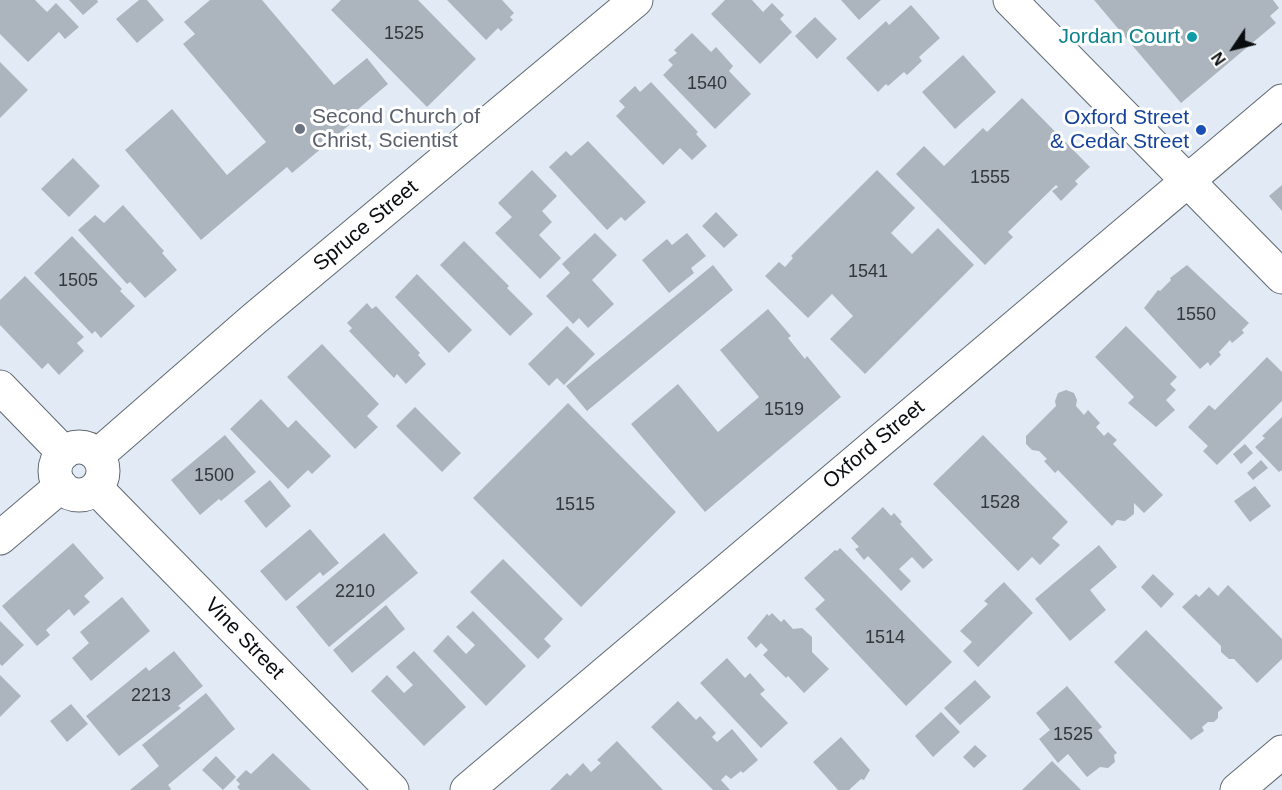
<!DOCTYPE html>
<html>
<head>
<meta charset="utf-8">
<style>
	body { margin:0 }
	#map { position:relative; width:1282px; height:790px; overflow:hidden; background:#e2ebf5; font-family:Helvetica,sans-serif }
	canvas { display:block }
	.north { position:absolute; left:1204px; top:18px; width:60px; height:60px; -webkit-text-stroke:4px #fff; paint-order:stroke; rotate:235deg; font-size:16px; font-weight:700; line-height:24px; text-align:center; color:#0a0d10 }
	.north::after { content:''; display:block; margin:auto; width:21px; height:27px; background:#0a0d10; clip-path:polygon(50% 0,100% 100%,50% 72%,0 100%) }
</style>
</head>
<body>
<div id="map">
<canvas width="1282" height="790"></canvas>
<div class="north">N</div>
</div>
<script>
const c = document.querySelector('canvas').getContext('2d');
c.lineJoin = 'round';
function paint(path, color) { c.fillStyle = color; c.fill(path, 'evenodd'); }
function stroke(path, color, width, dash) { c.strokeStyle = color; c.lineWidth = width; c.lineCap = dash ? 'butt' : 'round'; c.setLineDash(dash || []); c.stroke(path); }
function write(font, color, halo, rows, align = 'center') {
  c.font = font + ' Helvetica,sans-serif'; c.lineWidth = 6; c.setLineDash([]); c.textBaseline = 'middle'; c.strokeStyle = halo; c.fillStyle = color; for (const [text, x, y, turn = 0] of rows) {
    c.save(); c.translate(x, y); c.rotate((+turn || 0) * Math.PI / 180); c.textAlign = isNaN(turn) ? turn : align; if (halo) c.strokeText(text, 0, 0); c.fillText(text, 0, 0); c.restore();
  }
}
paint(new Path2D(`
	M0,0h35l12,12 9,-9 23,24 -14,12 -6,-7 -31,30 -28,-28z
	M69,0h28l1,2 -15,13z
	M139,0h8l17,20 -27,23 -21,-24z
	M210,0h52l72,85 33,-27 21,26 -32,27 4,5 -68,57 -5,-6 -86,73 -76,-90 47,-41 55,66 39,-33 -83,-98 12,-10 -11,-12z
	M341,0h77l58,59 -49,48 -96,-97z
	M447,0h55l12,13 -4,4 3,3 -12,11 -3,-3 -12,12z
	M725,0h27l11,12 9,-9 12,12 -4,4 12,13 -32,32 -49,-50z
	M841,0h40l-22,20z
	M1094,0h179l6,8 -9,8 6,7 -95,80z
	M911,5l29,33 -21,19 3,4 -15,14 -3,-3 -16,14 -2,-2 -8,8 -32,-34 40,-37 3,4z
	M815,17l22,22 -20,20 -22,-23z
	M692,33l19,19 5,-5 17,19 -4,5 22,23 -36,35 -52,-54 10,-10 -5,-5 9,-7 -3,-3z
	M963,55l33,37 -41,37 -33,-37z
	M0,62l28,28 -28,28z
	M651,82l47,50 -2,2 11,12 -15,14 -12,-12 -17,17 -47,-49 9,-9 -6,-6 16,-15 5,6z
	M1022,98l68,69 -15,14 3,3 -17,17 -9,-10 6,-4 -2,-2 -48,47 5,5 -28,28 -89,-91 28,-28 20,20 39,-38 4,4z
	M588,141l58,61 -21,19 -4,-4 -14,13 -58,-63 17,-16 5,5z
	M73,158l27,28 -31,31 -28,-28z
	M532,170l25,26 -15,15 10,11 -13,13 22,23 -21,21 -45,-46 17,-16 -14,-14z
	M877,170l38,38 -24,25 21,21 26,-26 36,37 -109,109 -35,-35 23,-23 -21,-22 -24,24 -43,-42 14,-14 6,5 8,-9 -2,-2z
	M1282,185v26l-13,-15z
	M123,205l41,46 -2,2 15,17 -32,28 -15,-16 -3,2 -49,-54 17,-15 9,8z
	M716,212l22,23 -14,13 -22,-22z
	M595,233l22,22 -25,25 22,24 -26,24 -9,-10 -6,6 -27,-28 24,-23 -8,-9z
	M687,233l19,23 -15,12 3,5 -25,20 -27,-33 25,-21 5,6z
	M72,236l50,53 -2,2 15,15 -34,32 -6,-7 -3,3 -58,-61z
	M464,241l45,45 -2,2 26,26 -23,22 -70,-71z
	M713,265l20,25 -146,121 -21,-25z
	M1187,265l62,58 -7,7 2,3 -12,10 -2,-3 -11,12 2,3 -11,11 -2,-4 -8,7 -56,-61 14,-18 2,1 11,-11 -1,-2z
	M417,274l55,56 -23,23 -54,-56z
	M25,276l59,61 -7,6 7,8 -25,24 -11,-12 -6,6 -42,-44v-25z
	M367,303l5,6 4,-3 44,47 -2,2 8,9 -20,20 -9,-10 -3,4 -45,-47 3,-3 -5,-5z
	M768,309l23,27 -3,2 17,21 2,-3 34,41 -136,115 -74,-88 47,-40 40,48 41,-35 -39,-47z
	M567,326l28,28 -31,31 -7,-7 -8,8 -21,-22z
	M1126,326l51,51 -7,7 6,6 -10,10 9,10 -19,17 -28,-24 6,-6 -39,-40z
	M322,344l57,60 -12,12 11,11 -23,22 -68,-72z
	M1267,357l15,15v29l-65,64 -14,-14 5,-5 -20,-19 21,-22 6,5z
	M1066,390l8,3 3,7 -1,6 8,9 4,-5 12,13 -4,4 8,9 4,-4 9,8 -4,4 50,51 -19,18 -10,-10v11l-9,7 -8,-1 -5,6 -54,-56 -3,3 -11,-12 3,-2 -8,-8 -7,-1 -6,-6v-8l30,-30 -1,-5 3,-8z
	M261,399l27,29 8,-8 35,36 -19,18 -4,-4 -20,19 -58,-60z
	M568,403l108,109 -95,95 -108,-109z
	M415,407l46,46 -19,19 -46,-46z
	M1282,417v53l-3,2 -24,-25 10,-9 -3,-2z
	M225,435l31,37 -35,29 -2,-2 -19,16 -29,-35z
	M983,435l85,87 -16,16 8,7 -20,20 -8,-8 -14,14 -85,-87z
	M1245,444l8,9 -12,11 -8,-10z
	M1261,460l7,8 -15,12 -6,-7z
	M270,480l21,26 -25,22 -22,-27z
	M1255,486l16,20 -21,16 -16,-21z
	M883,507l8,9 3,-3 8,9 -2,2 33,36 -10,9 -11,-12 -13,12 12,12 -10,10 -33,-35 -4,4 -9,-11 4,-2 -8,-9z
	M310,529l29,34 -16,13 -3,-4 -34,29 -26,-30z
	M384,533l34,40 -89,74 -33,-40z
	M73,543l31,35 -20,18 6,6 -16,14 -5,-7 -23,21 4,5 -13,11 -35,-40z
	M1099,545l18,22 -27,23 16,20 -36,31 -35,-42z
	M840,548l112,114 -46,44 -91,-97 10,-9 -21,-22 31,-28 2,1z
	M503,559l60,60 -19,20 7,7 -13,13 -68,-67z
	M1153,574l21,20 -13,14 -20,-21z
	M1004,582l29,31 -55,54 -15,-16 9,-9 -12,-11 28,-27 -4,-3z
	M1228,585l54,54v20l-25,24 -23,-24h-5l-8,-7v-6l-39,-39 14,-13 3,3 10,-10 9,9z
	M122,597l28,34 -59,50 -19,-23 17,-15 -9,-11z
	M386,605l19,24 -53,44 -19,-23z
	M473,611l53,55 -40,40 -53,-55 15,-16 18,19 9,-9 -19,-18z
	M772,613l9,9 3,-3 9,10 9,-1 10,9v15l17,17 -25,24 -16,-17 -2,2 -23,-23 5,-5 -7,-7 -5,5 -9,-10 20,-24 2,2z
	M0,621l24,24 -22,21 -2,-2z
	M1146,630l77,78 -5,4v6l-4,4h-6l-6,5 2,4 -13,9 -77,-78z
	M174,651l29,35 -25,20 3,2 -62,48 -33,-40 60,-49 3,4z
	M414,651l52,56 -42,39 -53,-55 16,-16 17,18 9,-8 -17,-18z
	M727,658l18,20 5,-5 15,17 -5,4 28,29 -27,25 -61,-65z
	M0,675l21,21 -21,21z
	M975,680l16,17 -31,28 -16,-17z
	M1067,686l35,41 -4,3 19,23 -3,2 1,7 -7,6 -8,-1 -13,10 -19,-23 -10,9 -19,-24 11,-9 -14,-17z
	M206,693l29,36 -67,56 3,4 -1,1h-40l29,-24 -17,-21z
	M678,701l18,19 4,-4 16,17 -4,4 5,5 15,-13 26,31 -15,13 -2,-2 -10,8 -5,-4 -5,5 9,10h-17l-62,-63z
	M71,704l17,20 -21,18 -17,-21z
	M941,712l19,20 -27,25 -18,-21z
	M841,737l29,33 -6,10 -3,-1 -12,11h-11l-25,-28z
	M617,741l46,49h-113l17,-17 3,3 13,-13 8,9 10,-9 -4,-3z
	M975,745l12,11 -13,12 -11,-11z
	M273,753l38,37h-71l-3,-3 3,-3 -4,-4 10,-10 5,4z
	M216,756l20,21 -13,13 -21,-20z
	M1052,761l29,29h-59z`), '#acb5be');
const minor = new Path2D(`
	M0,387l64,66
	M55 471a24 24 0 1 1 48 0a24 24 0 1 1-48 0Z
	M98,455l156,-136 382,-319
	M96,488l296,302
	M0,538l61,-52
	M1237,790l45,-38`);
const tertiary = new Path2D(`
	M1010,0l272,277
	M467,790l815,-689`);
stroke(minor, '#616971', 35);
stroke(tertiary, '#616971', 35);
stroke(minor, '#fff', 33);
stroke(tertiary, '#fff', 33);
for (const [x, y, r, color] of [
	[1192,37,6,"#0f9aa8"],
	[300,129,6,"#6b7280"],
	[1201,130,6,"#1a4fb4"]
]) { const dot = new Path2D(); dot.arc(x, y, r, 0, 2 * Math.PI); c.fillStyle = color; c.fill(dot); stroke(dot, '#fff', 2); }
write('18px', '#32373c', null, [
	["1525",404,34],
	["1540",707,84],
	["1555",990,178],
	["1541",868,272],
	["1505",78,281],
	["1550",1196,315],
	["1519",784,410],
	["1500",214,476],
	["1528",1000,503],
	["1515",575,505],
	["2210",355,592],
	["1514",885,638],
	["2213",151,696],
	["1525",1073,735]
]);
write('21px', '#0d838f', '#fff', [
	["Jordan Court",1180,37]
], 'right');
write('21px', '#5b616d', '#fff', [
	["Second Church of",312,117],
	["Christ, Scientist",312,141]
], 'left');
write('21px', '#164399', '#fff', [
	["Oxford Street",1189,118],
	["& Cedar Street",1189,142]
], 'right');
write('21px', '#0a0d10', '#fff', [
	["Spruce Street",366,226,-40],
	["Oxford Street",874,445,-40],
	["Vine Street",244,639,46]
]);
</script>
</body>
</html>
